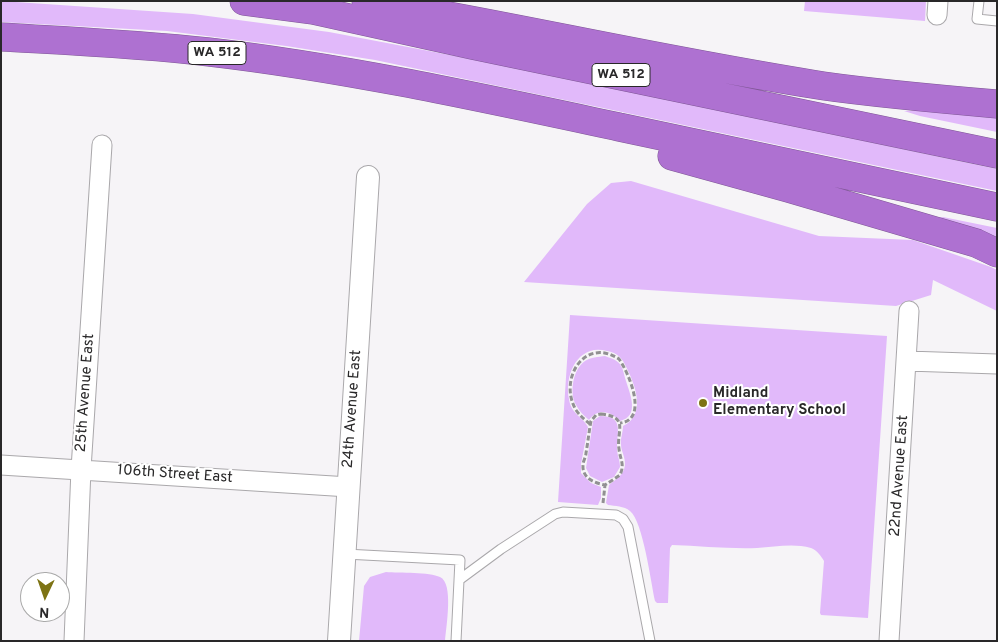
<!DOCTYPE html>
<html>
<head>
<meta charset="utf-8">
<style>
	body { margin:0 }
	#map { position:relative; width:998px; height:642px; overflow:hidden; background:#f6f4f7; font-family:Overpass,sans-serif }
	canvas { display:block }
	.frame { position:absolute; inset:0; border:2px solid #292829; pointer-events:none }
	.north { position:absolute; left:20px; top:572px; width:50px; height:50px; box-sizing:border-box; background:#fff; border:1px solid #a9a9a9; border-radius:50%; rotate:183deg; font-size:14px; font-weight:700; line-height:20px; text-align:center; color:#292829 }
	.north::after { content:''; display:block; margin:auto; width:18px; height:22px; background:#7d7314; clip-path:polygon(50% 0,100% 100%,50% 72%,0 100%) }
</style>
</head>
<body>
<div id="map">
<canvas width="998" height="642"></canvas>
<div class="frame"></div>
<div class="north">N</div>
</div>
<script>
const c = document.querySelector('canvas').getContext('2d');
c.lineJoin = 'round';
function paint(path, color) { c.fillStyle = color; c.fill(path, 'evenodd'); }
function stroke(path, color, width, dash) { c.strokeStyle = color; c.lineWidth = width; c.lineCap = dash ? 'butt' : 'round'; c.setLineDash(dash || []); c.stroke(path); }
function write(font, color, halo, rows, align = 'center') {
  c.font = font + ' Overpass,sans-serif'; c.lineWidth = 4; c.setLineDash([]); c.textBaseline = 'middle'; c.strokeStyle = halo; c.fillStyle = color; for (const [text, x, y, turn = 0] of rows) {
    c.save(); c.translate(x, y); c.rotate((+turn || 0) * Math.PI / 180); c.textAlign = isNaN(turn) ? turn : align; if (halo) c.strokeText(text, 0, 0); c.fillText(text, 0, 0); c.restore();
  }
}
paint(new Path2D(`
	M1,1l192,13 136,18 216,41 452,96v22l-622,-131 -89,-14 -119,-15 -166,-9z
	M805,1h121l-1,20 -121,-10z
	M926,110l71,7v15l-77,-16 -16,-5z
	M631,181l188,55 94,4 78,27 6,3v41l-64,-31 -2,15 -35,11 -372,-24 63,-78 24,-21z
	M943,217l54,11v13l-60,-23z
	M570,315l317,21 -19,282 -47,-3 -1,-2 4,-52c-3,-5 -7,-11 -13,-13 -18,-5 -36,-1 -54,0 -28,1 -57,-2 -85,-3l-2,3 -2,55h-11l-2,-2c-4,-18 -12,-80 -25,-90 -6,-5 -15,-5 -22,-6l-2,-2 3,-18c10,-8 19,-13 15,-28 -1,-4 -3,-8 -3,-12 -1,-6 2,-12 2,-19 26,-12 10,-47 0,-65 -4,-6 -9,-9 -16,-10 -29,-8 -43,24 -38,48 2,15 13,17 19,28l-7,37v9l10,10 10,4v11l-3,7 -40,-3z
	M605,356c5,2 10,3 14,7 4,4 5,12 7,18 4,13 14,35 -6,40 -9,-10 -23,-13 -31,-1 -5,-4 -10,-9 -13,-15 -7,-12 -3,-36 9,-44 6,-4 13,-4 20,-5z
	M600,416c24,0 17,15 17,32 0,7 3,12 3,19l-6,10 -12,5 -12,-6 -4,-8 7,-47z
	M386,572c13,1 44,0 54,5 14,6 6,50 5,64h-86l5,-55 6,-9z`), '#e1b9fa');
const service = new Path2D(`
	M979,1l-2,18 20,2
	M345,554l115,6 -4,81
	M459,580l42,-31 54,-35 8,-2 53,3 7,4 5,8 22,114`);
const minor = new Path2D(`
	M937,15l1,-14
	M907,361l90,3
	M1,465l348,22
	M74,641l7,-172 21,-324
	M889,641l20,-330`);
const tertiary = new Path2D(`
	M339,641l29,-464`);
const motorway = new Path2D(`
	M244,1l69,9 159,35 525,109
	M366,1c153,26 304,61 458,85 57,8 115,13 173,18
	M1,37c70,4 139,7 208,15 138,16 274,46 410,75 126,27 252,54 378,80
	M672,156l116,32 188,55 21,10`);
stroke(service, '#aaa8ab', 11);
stroke(minor, '#aaa8ab', 21);
stroke(tertiary, '#aaa8ab', 24);
stroke(motorway, '#7f5796', 29);
stroke(new Path2D(`
	M601,414c29,3 15,17 18,35 1,10 6,15 1,26l-15,10c-11,-2 -23,-7 -22,-20 0,-4 3,-8 3,-12 2,-11 3,-22 5,-32l5,-6z
	M590,424c-5,-4 -10,-8 -14,-14 -18,-30 8,-74 43,-51 10,14 30,61 1,64
	M603,503l2,-18`), '#919092', 3, [5, 2.5]);
stroke(service, '#fff', 9);
stroke(minor, '#fff', 19);
stroke(tertiary, '#fff', 22);
stroke(motorway, '#ae71d1', 28);
for (const [x, y, r, color] of [
	[703,403,5,"#7d7314"]
]) { const dot = new Path2D(); dot.arc(x, y, r, 0, 2 * Math.PI); c.fillStyle = color; c.fill(dot); stroke(dot, '#fff', 2); }
for (const [x, y, w] of [
	[217,53,58],
	[621,75,58]
]) { const box = new Path2D(); box.roundRect(x - w / 2, y - 11.5, w, 23, 4); c.fillStyle = '#fff'; c.fill(box); stroke(box, '#292829', 1); }
write('bold 14px', '#292829', null, [
	["WA 512",217,53],
	["WA 512",621,75]
]);
write('15px', '#292829', '#fff', [
	["25th Avenue East",86,393,-86],
	["24th Avenue East",353,409,-86],
	["106th Street East",175,475,4],
	["22nd Avenue East",900,476,-86]
]);
write('bold 15px', '#292829', '#fff', [
	["Midland",713,394],
	["Elementary School",713,411]
], 'left');
</script>
</body>
</html>
